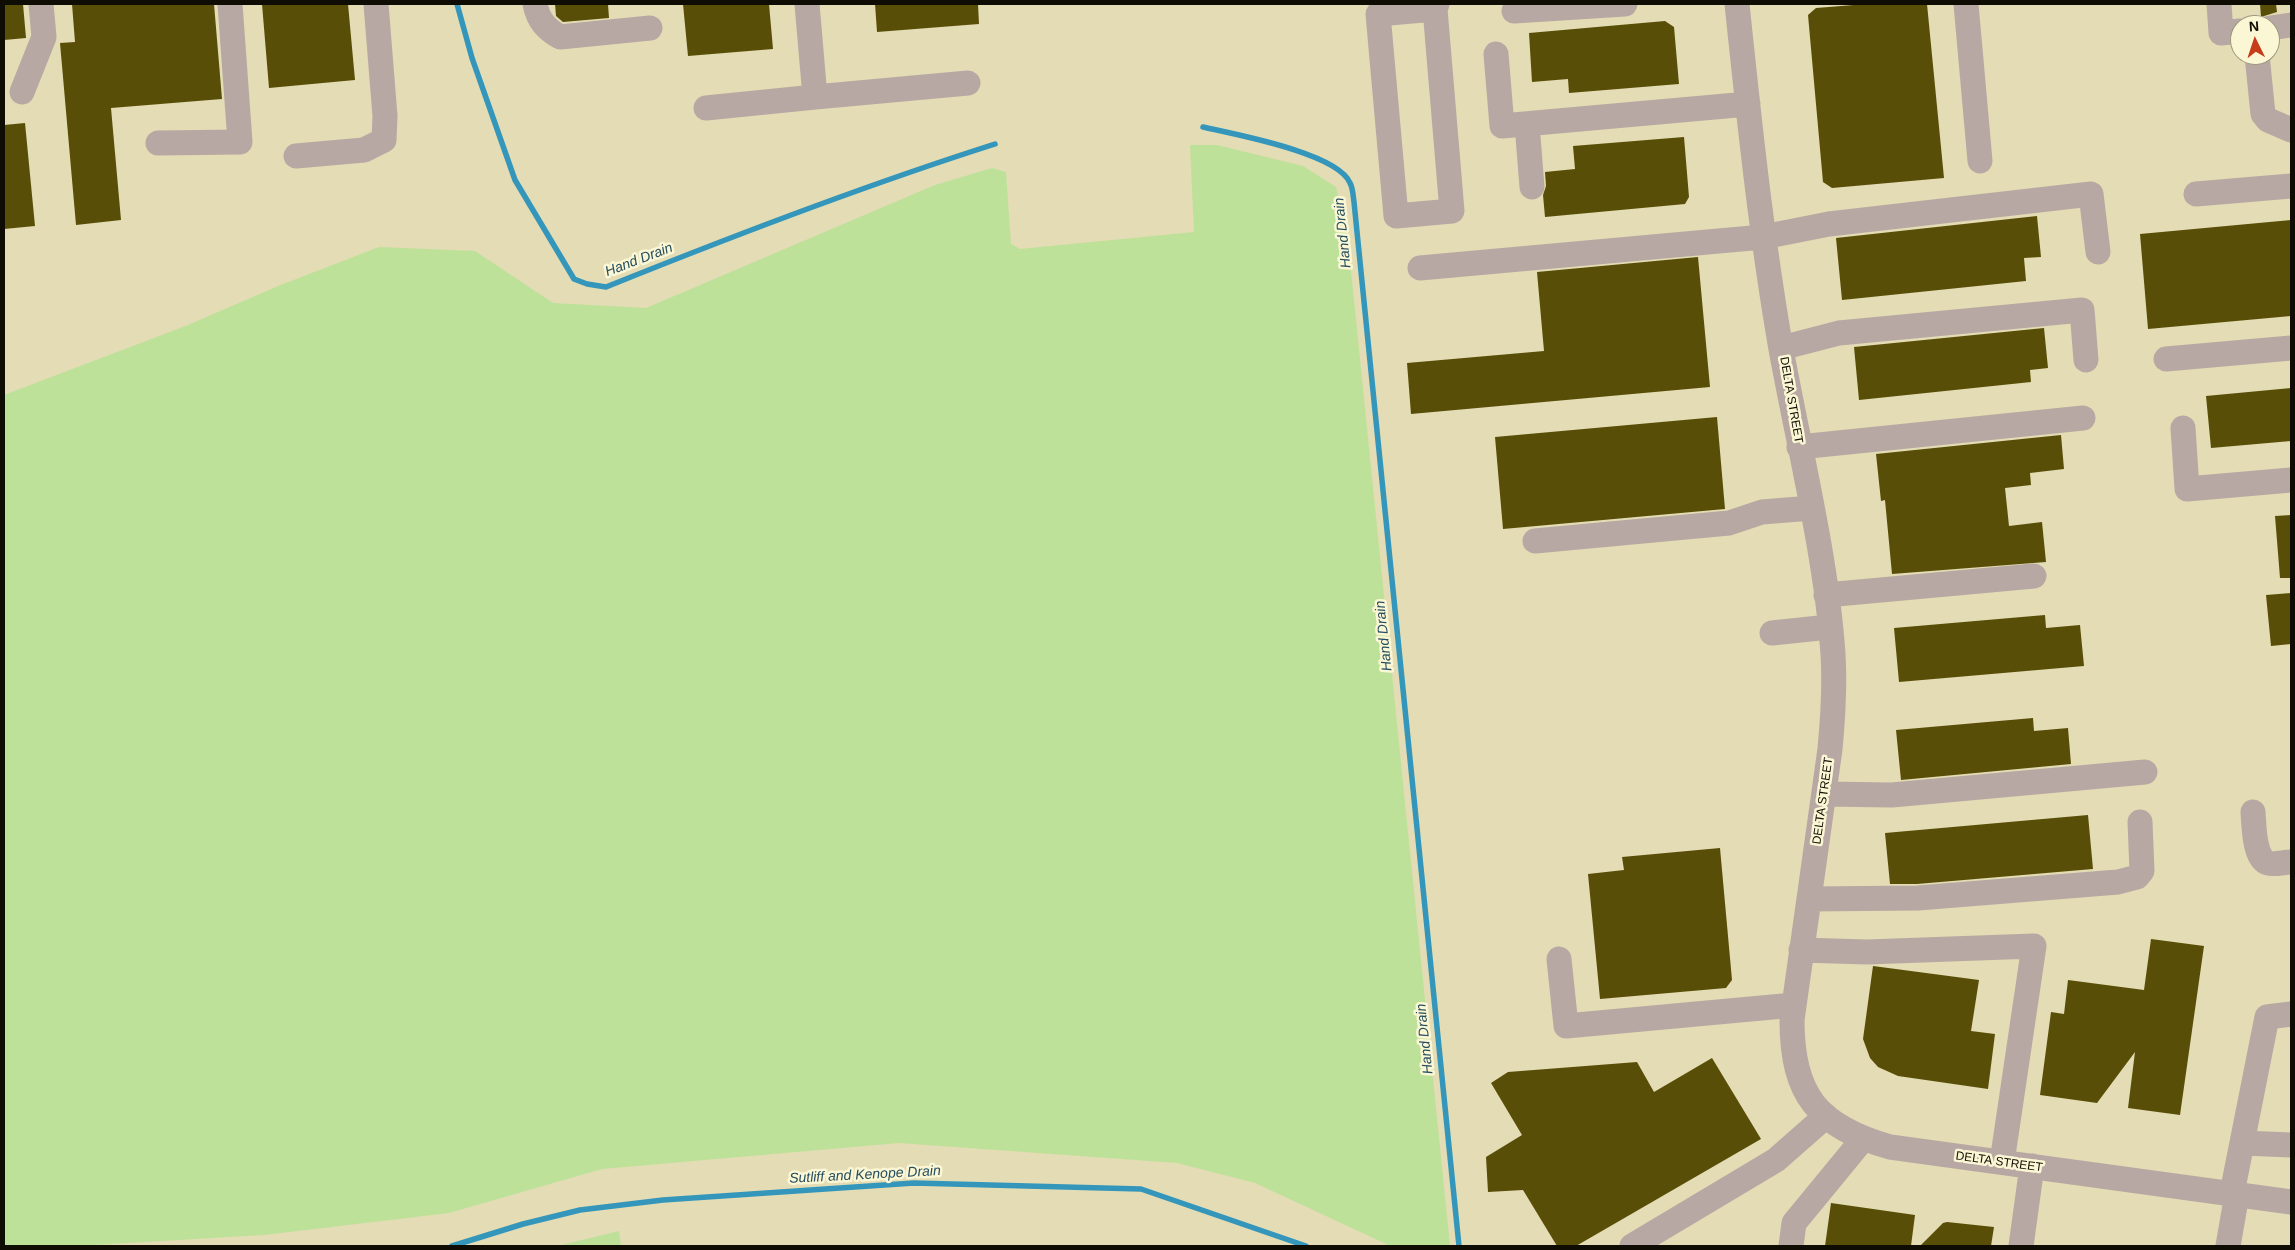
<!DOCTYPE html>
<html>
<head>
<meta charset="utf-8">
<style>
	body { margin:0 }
	#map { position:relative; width:2295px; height:1250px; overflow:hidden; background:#eee8c7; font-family:Arial,sans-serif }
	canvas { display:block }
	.frame { position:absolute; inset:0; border:5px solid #0f0d03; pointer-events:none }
	.north { position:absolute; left:2230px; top:15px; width:50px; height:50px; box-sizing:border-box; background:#fbf6d4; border:1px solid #9d9980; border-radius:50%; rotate:356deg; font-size:14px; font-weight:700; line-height:20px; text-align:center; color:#0f0d03 }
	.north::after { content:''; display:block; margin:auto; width:18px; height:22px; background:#c63d19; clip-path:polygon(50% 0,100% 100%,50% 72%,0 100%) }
</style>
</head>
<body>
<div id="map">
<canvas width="2295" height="1250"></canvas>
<div class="frame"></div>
<div class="north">N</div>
</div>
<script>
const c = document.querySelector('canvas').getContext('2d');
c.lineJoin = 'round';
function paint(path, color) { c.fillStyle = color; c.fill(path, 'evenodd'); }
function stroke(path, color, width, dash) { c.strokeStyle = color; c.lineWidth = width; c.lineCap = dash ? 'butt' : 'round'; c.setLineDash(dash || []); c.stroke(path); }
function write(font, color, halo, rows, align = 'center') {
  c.font = font + ' Arial,sans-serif'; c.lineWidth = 5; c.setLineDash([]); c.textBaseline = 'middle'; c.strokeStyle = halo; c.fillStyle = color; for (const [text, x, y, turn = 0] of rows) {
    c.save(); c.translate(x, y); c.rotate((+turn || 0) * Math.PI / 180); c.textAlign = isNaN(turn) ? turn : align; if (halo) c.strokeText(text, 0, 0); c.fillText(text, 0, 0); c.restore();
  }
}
paint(new Path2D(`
	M4,4h2287v1242h-2287zM2240,25h30v30h-30z`), '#e3dcb4');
paint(new Path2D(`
	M1190,145h27l86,21 33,21 12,54 102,1005h-62l-4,-3 -129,-60 -78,-20 -278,-20 -297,26 -153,44 -185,22 -186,11h-74v-851l184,-70 90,-39 101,-39 96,4 78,52 93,5 289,-123 57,-17 14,4 5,72 9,5 174,-17z
	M619,1231l2,15h-64z`), '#bee19a');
stroke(new Path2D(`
	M457,4l15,54 43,122 59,99 13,5 19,3c129,-52 257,-101 389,-143
	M1203,127c30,7 135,26 147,56 3,5 3,13 4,19l105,1044
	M452,1246l71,-22 57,-14 83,-10 251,-17 227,6 165,57`), '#3496bb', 5.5);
paint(new Path2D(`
	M4,4h19l3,34 -22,2z
	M72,4h142l8,95 -111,9 10,112 -45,5 -16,-182 15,-1z
	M262,4h86l7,76 -86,8z
	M555,4h53l1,14 -46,4 -7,-6z
	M683,4h86l4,45 -85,7z
	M875,4h103l1,20 -102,8z
	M1866,4h61l17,174 -112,10 -9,-6 -15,-167 8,-7z
	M2260,4h16l1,8 -16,5z
	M1665,21l9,6 5,57 -110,9 -1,-14 -36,3 -3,-49z
	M25,123l10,103 -31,3v-104z
	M1684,137l5,60 -4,7 -140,13 -2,-22 3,-9 -1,-14 30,-3 -2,-23z
	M2037,216l4,41 -17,1 2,23 -184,19 -6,-62z
	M2291,220v96l-143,13 -8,-95z
	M1698,257l12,130 -299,27 -4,-51 137,-12 -7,-79z
	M2044,328l4,40 -18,2 1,12 -172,18 -5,-53z
	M2291,388v53l-80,7 -5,-52z
	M1717,417l8,92 -222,20 -8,-92z
	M2061,435l3,34 -34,4 1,12 -26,3 4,38 33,-4 4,40 -154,12 -7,-74 -4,1 -5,-47z
	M2291,515v63h-11l-5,-62z
	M2291,593v51l-20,2 -5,-51z
	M2045,615l1,13 34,-3 4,41 -185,16 -5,-54z
	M2033,718l1,13 34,-3 3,36 -170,16 -5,-50z
	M2088,815l5,54 -176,15h-27l-5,-51z
	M1720,848l12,132 -6,8 -126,11 -12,-125 36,-4 -2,-13z
	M2151,939l53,7 -24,169 -52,-7 7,-56 -38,51 -57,-8 11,-83 13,2 4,-34 76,10z
	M1873,966l106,14 -8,51 24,3 -7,55 -90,-13 -20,-9 -8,-9 -7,-19z
	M1712,1058l49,81 -185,107h-19l-34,-56 -35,2 -2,-35 36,-22 -31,-52 17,-11 129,-10 17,30z
	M1831,1203l84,12 -4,31h-86z
	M1947,1222l47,5 -3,19h-71l23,-23z`), '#594e08');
stroke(new Path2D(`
	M535,4c3,16 11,25 25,33l90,-9
	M1737,4c12,115 24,230 44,345 18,99 45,205 52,305 2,32 0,63 -3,95l-38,271c0,76 26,106 98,127l401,55
	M1966,4l14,157
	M2219,4l2,29 19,-2
	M1435,9l-57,5 18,202 56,-5 -17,-202 2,-5
	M1514,11l111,-7
	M2270,28l21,-3
	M1496,54l6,72 246,-22
	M2257,55l6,59 5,6 23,10
	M22,92l22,-55 -3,-33
	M815,97l153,-14
	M706,108l109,-11 -8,-93
	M1527,124l5,63
	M158,143l82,-1 -10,-138
	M296,156l68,-6 20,-10 1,-24 -9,-112
	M2196,194l95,-8
	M1420,268l343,-31 66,-13 262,-30 7,58
	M1781,348l58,-15 243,-23 4,50
	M2166,359l125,-11
	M2183,428l4,61 104,-9
	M1799,447l284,-29
	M1535,541l194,-18 33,-11 49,-4
	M1826,595l208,-19
	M1772,633l57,-6
	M1824,794l68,1 253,-23
	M2253,812c1,13 1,47 15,51 6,2 16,-1 23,-1
	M1809,899l109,-1 200,-16 19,-5 5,-6 -2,-49
	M1801,950l66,2 167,-6 -32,216
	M1559,959l7,67 228,-21
	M2242,1143l49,2
	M2232,1193l35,-176 24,-3
	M1632,1246l144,-86 50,-44
	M1791,1246l3,-23 69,-84
	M2021,1246l11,-80
	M2228,1246l9,-52`), '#b8a8a3', 25);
write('12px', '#0f0d03', '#fbf6d4', [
	["DELTA STREET",1791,400,80],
	["DELTA STREET",1823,801,-82],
	["DELTA STREET",1999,1162,8]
]);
write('italic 14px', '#254e5f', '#fbf6d4', [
	["Hand Drain",1343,233,-96],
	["Hand Drain",639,260,-21],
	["Hand Drain",1384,636,-96],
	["Hand Drain",1425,1039,-96],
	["Sutliff and Kenope Drain",865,1175,-3]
]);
</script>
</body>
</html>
